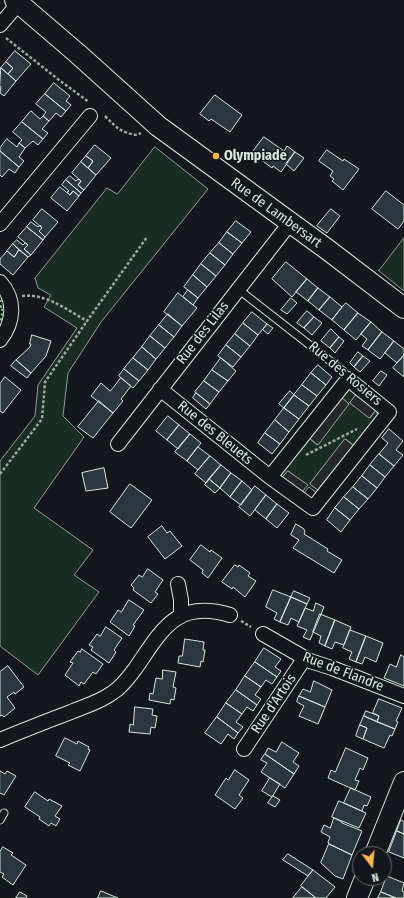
<!DOCTYPE html>
<html>
<head>
<meta charset="utf-8">
<style>
	body { margin:0 }
	#map { position:relative; width:404px; height:898px; overflow:hidden; background:#14181c; font-family:"Fira Sans Condensed",sans-serif }
	canvas { display:block }
	.north { position:absolute; left:352px; top:846px; width:40px; height:40px; box-sizing:border-box; background:#14181c; border:1px solid #626a69; border-radius:50%; rotate:164deg; font-size:11px; font-weight:700; line-height:16px; text-align:center; color:#d8e6dc }
	.north::after { content:''; display:block; margin:auto; width:14px; height:18px; background:#ffb74d; clip-path:polygon(50% 0,100% 100%,50% 72%,0 100%) }
</style>
</head>
<body>
<div id="map">
<canvas width="404" height="898"></canvas>
<div class="north">N</div>
</div>
<script>
const c = document.querySelector('canvas').getContext('2d');
c.lineJoin = 'round';
function paint(path, color) { c.fillStyle = color; c.fill(path, 'evenodd'); }
function stroke(path, color, width, dash) { c.strokeStyle = color; c.lineWidth = width; c.lineCap = dash ? 'butt' : 'round'; c.setLineDash(dash || []); c.stroke(path); }
function write(font, color, halo, rows, align = 'center') {
  c.font = font + ' "Fira Sans Condensed",sans-serif'; c.lineWidth = 3; c.setLineDash([]); c.textBaseline = 'middle'; c.strokeStyle = halo; c.fillStyle = color; for (const [text, x, y, turn = 0] of rows) {
    c.save(); c.translate(x, y); c.rotate((+turn || 0) * Math.PI / 180); c.textAlign = isNaN(turn) ? turn : align; if (halo) c.strokeText(text, 0, 0); c.fillText(text, 0, 0); c.restore();
  }
}
const green = new Path2D(`
	M155,147l53,42 -107,133 -33,51 -5,43 21,21 -50,71 59,42 -19,25 25,17 -61,83 -38,-29v-185l35,-45 3,-31 39,-57 -33,-21 7,-12 -13,-7 -3,-10 72,-90 10,6z
	M404,238v53l-25,-20z
	M349,389l7,6 -6,8 20,15 6,-8 2,6 -24,30 -8,-7 -36,45 9,7 -2,2 -8,-6 -5,6h-3l6,-8 -19,-14 -6,7 -1,-4 28,-36 8,7 32,-41 -8,-7 5,-7z`);
paint(green, '#1a2d24');
stroke(green, '#939e99', 1);
const parking = new Path2D(`
	M356,395l20,15 -7,8 -19,-15z
	M341,397l8,7 -31,41 -9,-7z
	M345,439l9,7 -35,45 -9,-7z
	M288,471l20,14 -7,8 -19,-15z`);
paint(parking, '#24282b');
stroke(parking, '#939e99', 1);
const building = new Path2D(`
	M15,51l16,13 -15,17 -8,-7 5,-6 -7,-6z
	M6,62l7,6 -5,6 -7,-6z
	M1,68l15,13 -12,15 -4,-3 1,-6 -1,-1z
	M54,83l16,13 -4,5 5,4 -5,6 -21,-17z
	M45,94l21,17 -5,6 -5,-4 -7,8 -6,-5 3,-4 -10,-8z
	M215,95l27,20 -12,17 -19,-13 -2,2 -9,-7z
	M31,111l9,8 3,-3 6,5 -7,8 6,4 -5,6 -21,-17z
	M22,122l21,17 -5,6 -5,-4 -8,7 -6,-5 3,-3 -9,-8z
	M264,137l20,14 3,-5 8,6 -14,20 -8,-6 -1,2 -20,-15z
	M7,139l10,8 2,-4 6,5 -6,9 5,4 -5,6 -19,-16v-3z
	M95,145l16,13 -15,17 -8,-7 5,-7 -7,-5z
	M327,150l16,11 1,-2 15,10 -16,21 -11,-9 2,-2 -4,-3 3,-5 -14,-10z
	M0,151l19,16 -4,6 -6,-4 -7,8 -2,-2z
	M295,152l9,6 -10,13 -8,-7z
	M86,156l7,5 -5,7 -7,-6z
	M81,162l15,13 -12,15 -6,-5 3,-4 -9,-8z
	M70,176l6,5 2,-2 3,2 -3,4 6,5 -3,3 -15,-13z
	M66,180l15,13 -2,3 -6,-5 -3,4 -3,-3 2,-1 -7,-6z
	M60,187l10,8 3,-4 6,5 -12,15 -16,-13z
	M386,191l18,14v16l-6,8 -26,-20z
	M42,209l16,13 -13,15 -6,-6 3,-3 -9,-8z
	M331,209l9,7 -13,17 -10,-7z
	M236,221l15,11 -9,11 -15,-11z
	M31,222l7,5 2,-2 2,3 -3,3 6,6 -2,3 -16,-13z
	M27,227l16,13 -12,15 -7,-6 4,-4 -10,-8z
	M227,232l15,11 -9,11 -14,-11z
	M17,240l6,5 2,-2 3,2 -4,4 7,6 -3,2 -15,-13z
	M219,243l14,11 -8,11 -15,-12z
	M13,244l6,6 -5,7 -7,-6z
	M19,250l9,7 -15,18 -13,-11v-5l7,-8 7,6z
	M210,253l15,12 -9,11 -15,-12z
	M286,262l21,17 -15,18 -20,-18z
	M201,264l15,12 -9,11 -14,-12z
	M193,275l14,12 -9,11 -14,-11z
	M307,279l11,9 -10,13 -12,-9z
	M318,288l12,9 -11,13 -11,-9z
	M188,290l10,8 -5,7 -10,-8z
	M178,293l19,15 -15,18 -18,-14z
	M330,297l12,10 -10,13 -13,-10z
	M291,298l6,5 -10,11 -6,-4z
	M346,303l12,10 -14,17 -12,-10z
	M307,311l7,6 -10,11 -7,-5z
	M252,312l15,12 -9,11 -15,-12z
	M358,313l13,9 -15,18 -12,-10z
	M168,314l14,12 -8,11 -15,-12z
	M314,317l8,6 -10,12 -8,-7z
	M371,322l11,10 -14,18 -6,-4 5,-7 -6,-5z
	M243,323l15,12 -8,11 -15,-12z
	M267,324l6,4 -5,6 -5,-4z
	M159,325l15,12 -9,11 -15,-12z
	M331,329l8,8 -9,11 -9,-7z
	M382,332l12,9 -14,18 -12,-9z
	M235,334l15,12 -9,11 -15,-12z
	M32,335l19,6 -5,15 -15,17 -15,-13 14,-13 1,-3h-1z
	M150,336l15,12 -9,11 -14,-12z
	M339,337l5,4 -9,12 -5,-5z
	M394,341l10,8v6l-7,8 -12,-10z
	M226,345l15,12 -8,10 -15,-11z
	M142,347l14,12 -8,11 -15,-12z
	M358,352l5,4 -9,11 -4,-4z
	M404,355v22l-11,-9z
	M363,356l7,5 -10,11 -6,-5z
	M133,358l15,12 -9,11 -15,-12z
	M221,358l15,13 -8,10 -16,-11z
	M16,360l15,13 -4,5 -16,-12z
	M318,365l14,12 -6,8 -15,-12z
	M124,369l15,12 -6,7 -14,-12z
	M212,370l16,11 -9,11 -15,-11z
	M381,371l6,4 -8,11 -6,-5z
	M311,373l15,12 -9,11 -15,-11z
	M5,377l16,13 -18,23 -3,-2v-27z
	M121,378l10,8 -10,13 2,2 -10,12 -22,-17 10,-13 9,8z
	M204,381l15,11 -9,12 -15,-12z
	M302,385l15,11 -8,10 -15,-11z
	M290,391l4,4 -10,13 -5,-4z
	M196,393l14,11 -4,5 -13,-11z
	M294,395l15,11 -10,13 -15,-11z
	M99,401l14,12 -20,25 -15,-11z
	M284,408l15,11 -10,13 -14,-12z
	M168,416l11,9 -12,15 -11,-9z
	M275,420l14,12 -9,12 -15,-11z
	M179,425l11,9 -12,15 -11,-9z
	M389,429l14,12 -7,9 7,5 -9,11 -15,-12 9,-11 -6,-5z
	M265,433l15,11 -8,10 -14,-11z
	M190,434l11,9 -14,18 -12,-9z
	M198,447l12,9 -12,14 -11,-9z
	M379,454l15,12 -9,11 -15,-12z
	M210,456l11,9 -15,18 -11,-9z
	M221,465l10,8 -11,15 -11,-9z
	M370,465l15,12 -8,11 -15,-12z
	M104,468l4,20 -22,3 -4,-18z
	M231,473l11,8 -12,16 -10,-9z
	M362,476l15,12 -9,11 -15,-12z
	M209,479l11,9 -5,5 -10,-8z
	M242,481l10,9 -11,15 -11,-8z
	M130,484l22,16 -21,28 -21,-16z
	M255,486l11,9 -16,21 -11,-9z
	M353,487l15,12 -9,10 -15,-12z
	M266,495l11,9 -11,15 -11,-9z
	M344,497l15,12 -9,11 -15,-12z
	M277,504l12,9 -12,15 -11,-9z
	M335,508l15,12 -9,12 -14,-12z
	M296,524l8,5 1,3 -1,2 24,15 -1,2 15,9 -8,13 -41,-25 6,-8 -8,-5z
	M162,526l5,7 3,-2 12,15 -17,13 -17,-22z
	M201,545l9,7 1,-2 11,8 -14,20 -6,-5 1,-3 -13,-10z
	M235,565l3,2 1,-2 11,8 -2,3 8,5 -11,16 -12,-10 -1,2 -10,-7z
	M148,569l15,11 -8,12 3,2 -7,9 -18,-13 1,-2 -3,-3 8,-10 3,2z
	M273,590l18,7 -11,25 -6,-3 3,-6 -11,-6z
	M294,591l16,7 -3,6 -16,-7z
	M291,597l16,7 -8,18 -8,-4 -3,7 -8,-3z
	M129,600l15,10 -11,15 2,1 -6,10 -19,-14 8,-12 3,2z
	M316,603l8,4 -14,33 -7,-3 4,-7 -10,-4 8,-18 8,3z
	M320,614l15,6 -10,26 -6,-3 2,-7 -8,-4z
	M335,620l16,7 -7,18 -9,-3 -3,7 -7,-3z
	M106,627l16,11 -8,12 2,2 -7,11 -18,-13 2,-3 -4,-2 8,-11 3,2z
	M350,630l16,6 -10,26 -7,-3 3,-7 -9,-4z
	M366,636l17,7 -7,19 -11,-5 -3,7 -6,-2z
	M185,639l19,3 -1,8h2l-2,12 -2,-1 -1,6 -22,-4 1,-7h3z
	M264,648l17,11 -6,8 6,4 -4,6 -22,-15z
	M82,649l21,15 -7,10 -3,-2 -9,12 -3,-2 -2,4 -14,-11 8,-12 -3,-1 8,-11 2,1z
	M401,655l3,2v29l-20,-8 6,-14 6,3z
	M255,662l22,15 -5,7 -6,-4 -5,7 -16,-11z
	M8,666l16,21 -9,7 -1,-2 -7,5 8,11 -11,9 -2,-2 -2,1v-44z
	M163,670l13,2 -3,15 3,1 -2,12 -3,-1 -1,5 -21,-4 1,-7 3,1 3,-16 6,1z
	M245,676l16,11 -6,8 6,4 -4,6 -21,-15z
	M314,681l18,9 -7,17 -26,-11 4,-7 7,3z
	M236,690l21,15 -4,6 -6,-4 -5,7 -16,-11z
	M299,696l26,11 -7,17 -19,-8 5,-10 -7,-4z
	M379,699l23,9 -6,13 2,1 -3,7 -18,-7 2,-6 -6,-3z
	M226,703l16,11 -6,8 7,5 -5,6 -21,-16z
	M135,707l18,2 -1,6 5,1 -2,12 -4,-1 -1,7 -21,-2 1,-8 3,1z
	M366,711l13,5 -2,6 -13,-6z
	M364,716l31,13 -3,7 -2,-1 -6,13 -21,-9 4,-11 -7,-3z
	M217,717l21,16 -4,6 -6,-5 -7,10 -16,-11z
	M360,725l7,3 -4,11 -7,-3z
	M65,738l12,6 1,-3 11,6 -1,2 2,1 -10,21 -12,-6 2,-2 -14,-7z
	M282,742l17,11 -6,9 6,4 -5,8 -29,-20 3,-6 8,4z
	M346,748l22,10 -5,12 -3,-2 -5,12 4,1 -4,9 -27,-12 3,-8 4,2z
	M265,754l29,20 -9,14 -24,-16 6,-9 -6,-3z
	M235,770l14,10 -10,15 4,3 -8,11 -20,-14 11,-17 2,2z
	M0,771l5,3 2,-3 9,5 -12,19 -4,-2z
	M270,778l10,6 -8,13 -10,-6z
	M351,788l20,9 -4,9 -3,-1 -2,6 -18,-8z
	M35,792l13,9 1,-2 13,7 -7,10 5,3 -4,7 -5,-3 -2,3 -10,-7 1,-2 -15,-10z
	M273,796l7,4 -5,7 -7,-4z
	M339,801l27,12 -7,15 -27,-11z
	M334,818l8,4v1l20,8 -10,24 -23,-11 -1,-2 2,-5 -9,-5 3,-7 6,3z
	M401,820l3,2v12l-7,-3z
	M397,831l7,3v24l-15,-6z
	M329,844l23,11 -9,24 -8,-3 -14,-13z
	M3,847l10,6 -2,2 15,10 -13,20 -11,-8 2,-3 -4,-2v-20z
	M288,854l25,16 -5,6 -25,-16z
	M313,870l22,17 -9,11h-10l-15,-12z
	M387,876l17,7 -2,8 2,1v6h-8l-15,-6z
	M302,887l14,11h-23z
	M101,891l17,7h-20z
	M20,892l7,4 -1,2h-10z
	M381,892l15,6h-18z`);
paint(building, '#2c363c');
stroke(building, '#d8e6dc', 1);
const lane = new Path2D(`
	M238,289l105,82 5,8
	M0,820l4,-7`);
const street = new Path2D(`
	M0,25l19,-22
	M0,224l90,-108
	M0,282c16,18 14,40 0,58
	M160,389l110,88 43,31 76,-96 -41,-33 -78,98
	M118,444l172,-221
	M178,584l3,16v16
	M263,634l47,27 22,7 72,28
	M0,740c24,-10 47,-19 71,-28 14,-6 29,-10 41,-19 10,-6 16,-15 23,-24 27,-39 41,-70 95,-54
	M244,749l60,-90`);
const secondary = new Path2D(`
	M15,0l63,54 80,72 170,124 76,58
	M375,854l29,-72
	M357,898l8,-20`);
stroke(lane, '#d8e6dc', 9);
stroke(street, '#d8e6dc', 16);
stroke(secondary, '#d8e6dc', 22);
stroke(new Path2D(`
	M6,38l53,42 30,22
	M105,116c11,11 16,17 32,19l4,-2
	M22,296c24,-3 45,14 65,25l60,-84
	M306,455l51,-26
	M0,474l42,-55 3,-37 42,-61
	M241,621l10,6`), '#9da8a2', 2.5, [3, 2]);
stroke(lane, '#14181c', 7);
stroke(street, '#14181c', 14);
stroke(secondary, '#14181c', 20);
stroke(new Path2D(`
	M0,300v2
	M0,307l2,-1 1,6 -3,10`), '#8ac095', 3, [2, 3]);
for (const [x, y, r, color] of [
	[216,156,4,"#ffb74d"]
]) { const dot = new Path2D(); dot.arc(x, y, r, 0, 2 * Math.PI); c.fillStyle = color; c.fill(dot); stroke(dot, '#14181c', 1.5); }
write('bold 14px', '#d8e6dc', '#14181c', [
	["Olympiade",224,156]
], 'left');
write('14px', '#d8e6dc', '#14181c', [
	["Rue de Lambersart",276,213,36],
	["Rue des Lilas",203,333,-52],
	["Rue des Rosiers",345,374,40],
	["Rue des Bleuets",215,433,39],
	["Rue de Flandre",343,672,21],
	["Rue d'Artois",274,704,-56]
]);
</script>
</body>
</html>
